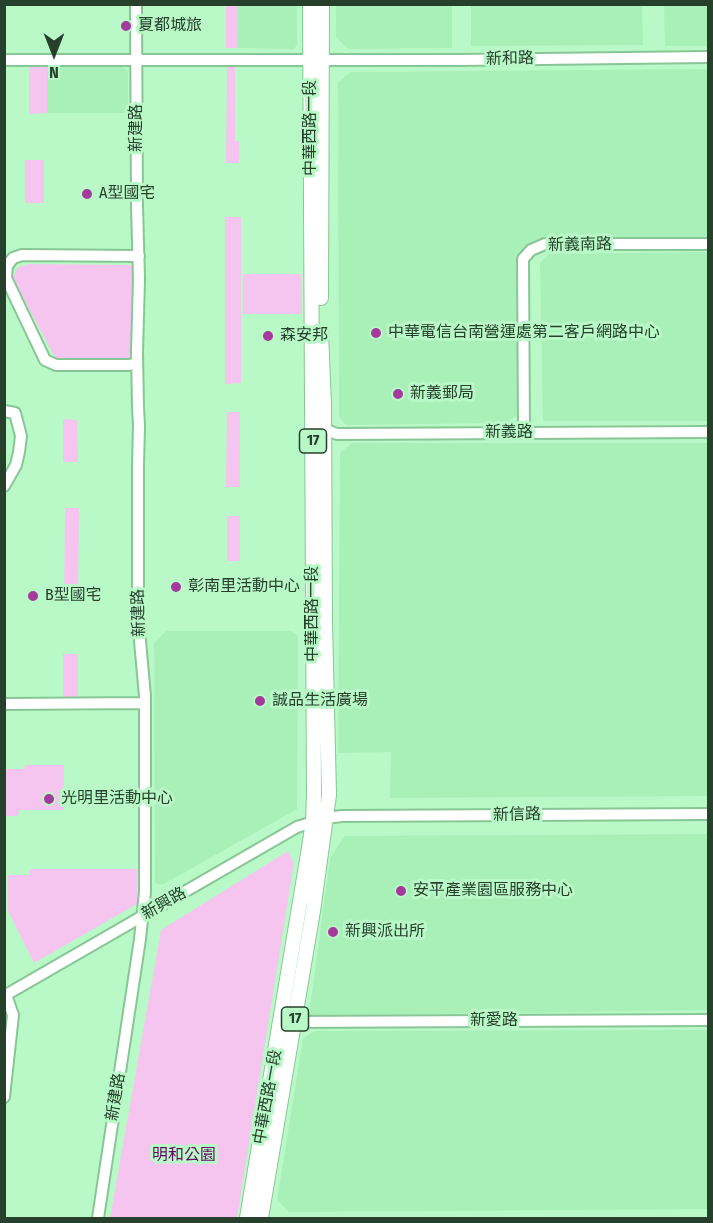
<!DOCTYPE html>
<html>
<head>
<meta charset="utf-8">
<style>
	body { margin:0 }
	#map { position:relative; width:713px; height:1223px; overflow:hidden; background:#b9f9c7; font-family:"Fira Sans Condensed",sans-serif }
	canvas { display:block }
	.frame { position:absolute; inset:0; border:6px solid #26402c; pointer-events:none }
	.north { position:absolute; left:24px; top:24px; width:60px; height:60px; -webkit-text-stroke:4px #b9f9c7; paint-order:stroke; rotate:180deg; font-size:16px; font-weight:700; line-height:24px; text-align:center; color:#26402c }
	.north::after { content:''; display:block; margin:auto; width:21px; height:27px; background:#26402c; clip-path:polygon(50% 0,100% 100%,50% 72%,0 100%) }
</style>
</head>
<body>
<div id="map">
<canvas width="713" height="1223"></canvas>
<div class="frame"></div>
<div class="north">N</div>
</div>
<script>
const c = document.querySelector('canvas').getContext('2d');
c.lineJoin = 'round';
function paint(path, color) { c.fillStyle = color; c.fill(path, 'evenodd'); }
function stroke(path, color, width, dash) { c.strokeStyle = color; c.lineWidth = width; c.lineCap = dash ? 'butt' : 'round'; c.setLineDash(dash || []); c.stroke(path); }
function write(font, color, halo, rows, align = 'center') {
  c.font = font + ' "Fira Sans Condensed","Noto Sans TC",sans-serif'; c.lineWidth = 6; c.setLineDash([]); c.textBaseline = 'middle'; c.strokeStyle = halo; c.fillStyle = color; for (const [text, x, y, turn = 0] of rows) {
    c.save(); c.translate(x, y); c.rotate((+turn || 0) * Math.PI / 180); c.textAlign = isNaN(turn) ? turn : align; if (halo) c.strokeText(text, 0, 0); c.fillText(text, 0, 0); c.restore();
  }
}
paint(new Path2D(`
	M336,5h116v43l-104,1 -12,-12z
	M471,5h171l1,40 -172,1z
	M664,5h44v41h-43z
	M237,6h60v39l-3,4 -57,-1z
	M47,66h75l6,5v42h-81z
	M708,69v170l-164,1 -14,4 -9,9 -2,161 -13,9 -160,2 -7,-8 -1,-334 12,-11z
	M708,252v169h-165l-3,-158 9,-9z
	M352,443h356v353l-318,2 1,-46 -53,1 2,-300z
	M166,631h124l8,5 -1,173 -135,76 -7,-2 -1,-240z
	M708,834v176l-399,6 21,-158 15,-22z
	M708,1030v179l-419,3 -12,-12 26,-161 11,-8z`), '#a9efb8');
paint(new Path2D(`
	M226,5h12l-1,43h-11z
	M29,66h18v47l-18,1z
	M227,67h8v74h4v22h-13z
	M25,160h19v43h-19z
	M225,217h16v166l-16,1z
	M28,264l109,1 -2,94h-79l-43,-80 4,-11z
	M243,274h58l1,40h-59z
	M227,412h13v75h-14z
	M63,419l14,1 1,42h-15z
	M65,508h14l-1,95 -14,-1z
	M227,516h13v45h-13z
	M63,654h15v43h-15z
	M25,765h39v45h-45l-1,6h-13v-47h19z
	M288,851l6,12 -57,355h-127l51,-288z
	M30,869h107v35l-103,59 -26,-52v-36h21z`), '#f5c5ef');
const minor = new Path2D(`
	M4,60h455l249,-3
	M137,363l-8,2h-73l-11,-5 -39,-82 1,-12 6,-8 9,-3 117,1
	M4,411l11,2 6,23 -2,16 -3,13 -12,21
	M318,427l19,7 371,-2
	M524,433l-1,-174 8,-9 14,-6h163
	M4,704l141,-1
	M4,996l293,-169 29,-9 16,-2 366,-2
	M286,1022l422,-2
	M4,1097l9,-82 -7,-20
	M98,1218l42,-279 5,-47v-196l-5,-55 -2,-43v-134l1,-38 -1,-19 -1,-55 2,-73 -2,-73 -1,-202`);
const major = new Path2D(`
	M321,298l1,-294
	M247,1218l60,-358 6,-38 1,-27 -4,-791
	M261,1218l52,-307 16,-116 -4,-173 -1,-217 -3,-73`);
stroke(minor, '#88c696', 14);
stroke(major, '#88c696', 16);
stroke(minor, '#fff', 10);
stroke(major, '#fff', 14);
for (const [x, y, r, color] of [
	[126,26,6,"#a33a9c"],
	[87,194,6,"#a33a9c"],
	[376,333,6,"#a33a9c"],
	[268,336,6,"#a33a9c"],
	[398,394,6,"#a33a9c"],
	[176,587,6,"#a33a9c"],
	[33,596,6,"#a33a9c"],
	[260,701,6,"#a33a9c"],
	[49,799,6,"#a33a9c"],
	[401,891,6,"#a33a9c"],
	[333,932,6,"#a33a9c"]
]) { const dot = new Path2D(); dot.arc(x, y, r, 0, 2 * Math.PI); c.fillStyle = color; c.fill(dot); stroke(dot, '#b9f9c7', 2); }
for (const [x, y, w] of [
	[313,441,27],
	[295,1019,27]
]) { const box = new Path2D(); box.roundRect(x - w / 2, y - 12, w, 24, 4.5); c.fillStyle = '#b9f9c7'; c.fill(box); stroke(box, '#26402c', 1.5); }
write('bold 15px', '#26402c', null, [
	["17",313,441],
	["17",295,1019]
]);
write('16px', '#26402c', '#b9f9c7', [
	["夏都城旅",138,26],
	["A型國宅",99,194],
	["中華電信台南營運處第二客戶網路中心",388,333],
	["森安邦",280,336],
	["新義郵局",410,394],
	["彰南里活動中心",188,587],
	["B型國宅",45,596],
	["誠品生活廣場",272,701],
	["光明里活動中心",61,799],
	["安平產業園區服務中心",413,891],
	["新興派出所",345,932]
], 'left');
write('16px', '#26402c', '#b9f9c7', [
	["新和路",510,59,-1],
	["新建路",137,128,-90],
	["中華西路一段",311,128,-90],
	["新義南路",580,245,-1],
	["新義路",509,433],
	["新建路",139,613,-92],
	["中華西路一段",313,614,-90],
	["新信路",517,815,-1],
	["新興路",164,904,-30],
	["新愛路",494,1021],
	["新建路",116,1097,-81],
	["中華西路一段",268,1097,-80]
]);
write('16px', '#63065f', '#b9f9c7', [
	["明和公園",184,1156]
]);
</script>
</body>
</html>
